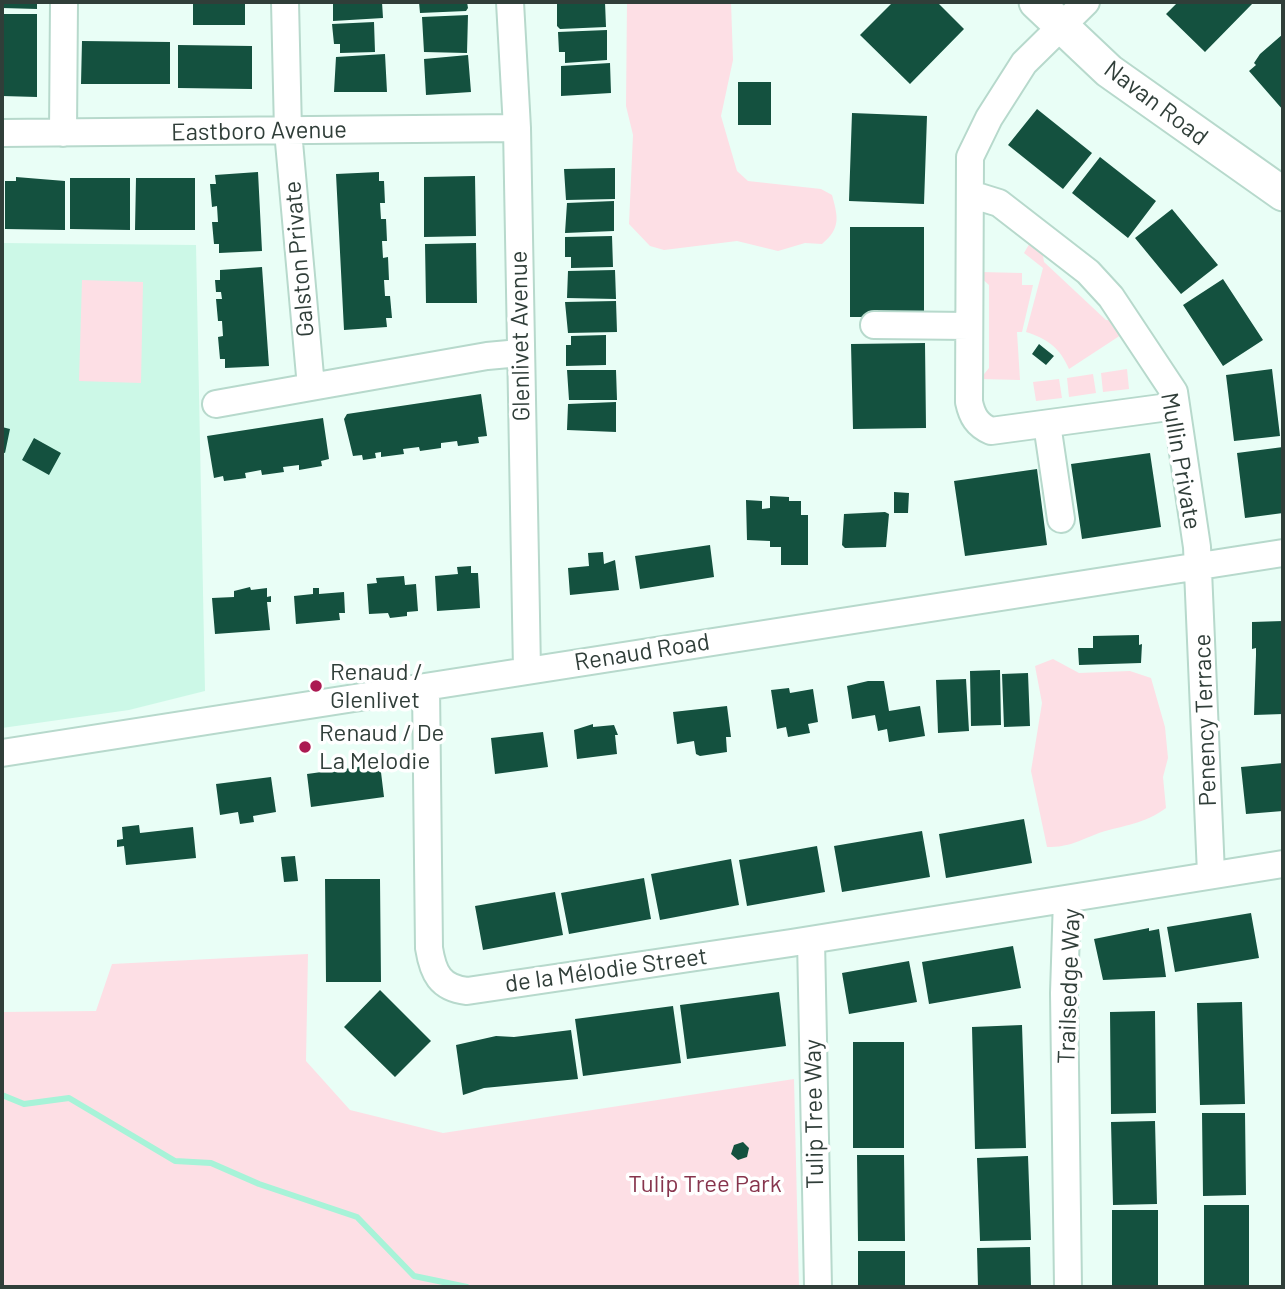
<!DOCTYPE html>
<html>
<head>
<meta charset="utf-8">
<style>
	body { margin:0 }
	#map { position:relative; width:1285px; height:1289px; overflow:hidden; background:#e9fef6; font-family:Barlow,sans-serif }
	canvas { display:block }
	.frame { position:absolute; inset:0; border:4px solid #303e39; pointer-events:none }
</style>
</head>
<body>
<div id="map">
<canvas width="1285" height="1289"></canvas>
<div class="frame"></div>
</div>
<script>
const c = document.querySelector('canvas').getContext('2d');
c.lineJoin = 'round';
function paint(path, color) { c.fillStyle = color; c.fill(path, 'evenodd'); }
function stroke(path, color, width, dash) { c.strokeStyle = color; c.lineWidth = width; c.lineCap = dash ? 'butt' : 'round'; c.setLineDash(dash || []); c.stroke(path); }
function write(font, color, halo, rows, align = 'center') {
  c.font = font + ' Barlow,sans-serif'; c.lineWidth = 7; c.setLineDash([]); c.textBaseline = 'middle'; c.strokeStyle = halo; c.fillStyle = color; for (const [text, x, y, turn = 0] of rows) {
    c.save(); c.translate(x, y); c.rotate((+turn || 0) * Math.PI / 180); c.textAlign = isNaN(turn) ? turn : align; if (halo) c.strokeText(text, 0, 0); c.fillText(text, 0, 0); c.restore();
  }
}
paint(new Path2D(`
	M2,243l194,2 9,446 -76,19 -127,18z`), '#ccf8e7');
paint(new Path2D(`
	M627,2h104l2,58 -12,56 16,55 11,10 73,8 11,6c6,22 9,33 -10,49l-17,-1 -27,8 -41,-10 -73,9 -14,-4 -21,-22 4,-89 -7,-29z
	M1031,241l11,9 2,12 62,58 11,1 7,12 -55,36c-9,-21 -21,-30 -43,-37l17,-64 -19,-15z
	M981,272l41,1v12h11l-11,47h-5l3,48 -40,-1 9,-11v-83l-9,-8z
	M82,280l61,2 -2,101 -62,-2z
	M1127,369l2,20 -26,3 -2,-19z
	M1093,374l3,19 -27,4 -2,-19z
	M1059,379l3,19 -26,3 -3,-19z
	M1053,659l26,14 51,-2 21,7 14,49 3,31 -5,19 3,31c-21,16 -42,17 -67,25 -21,8 -29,14 -52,14l-16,-76 11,-68 -7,-37z
	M308,954l-2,107 44,49 93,23 351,-54 5,208h-797v-275l94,-1 16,-47z`), '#fddfe5');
stroke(new Path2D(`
	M2,1095l22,9 45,-6 106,63 36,2 48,21 98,33 57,59 53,11`), '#a7f3d8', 6);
paint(new Path2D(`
	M2,2h35v7l-35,-1z
	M193,2h52v23h-52z
	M333,2h49l1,16 -50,3z
	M419,2h48l1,6 -2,3 -46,2z
	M557,2h48l1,25 -46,2 -3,-3z
	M893,2h44l27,27 -54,55 -50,-49z
	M1178,2h76l-49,50 -39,-38z
	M2,14h35v83l-35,-1z
	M468,15l-1,38 -43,-1 -2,-35z
	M374,22l1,30 -35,1v-9h-6l-2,-20z
	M607,30v30l-42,3v-11h-6l-1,-20z
	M1283,34v76l-34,-39 7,-6 -2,-2 6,-9z
	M82,41l88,1v42h-89z
	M178,45l74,1v43l-74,-1z
	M385,54l2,38h-53l2,-35z
	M468,55l3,37 -45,3 -2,-36z
	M610,63l1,30 -50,3v-30z
	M738,82h33v43h-33z
	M1037,109l55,44 -29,36 -55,-44z
	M852,113l75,3 -3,88 -75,-3z
	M1100,157l56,44 -28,37 -56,-45z
	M615,168v31l-49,1 -2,-31z
	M258,172l4,79 -43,2v-9h-5l-2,-22h6l-1,-16 -5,1 -2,-23h6l-1,-9z
	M379,172v9h5l1,22h-5l1,16h5l1,22h-5l1,17 5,-1 1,23h-5l1,16h5l2,22h-6l1,9 -43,3 -8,-156z
	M475,176l1,60 -52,1v-60z
	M16,177l49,4v49l-60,-1v-48h11z
	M70,178h60v52l-60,-1z
	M136,178h59v52h-60z
	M614,201v30l-49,2 2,-30z
	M1172,209l46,56 -37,29 -46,-56z
	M850,227h74v90h-74z
	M612,236l1,31 -42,1v-11h-6v-20z
	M476,243l1,60h-51l-1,-59z
	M262,267l7,99 -44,2v-9h-5l-2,-22 5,-1 -1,-15h-4l-2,-22h6l-1,-7h-5l-1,-12h5v-10z
	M615,270l1,29 -49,-1 1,-27z
	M1223,279l40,61 -40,26 -40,-61z
	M616,301l1,31 -49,1 -3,-31z
	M606,335v30l-40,1v-21h5v-9z
	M925,343l1,85 -73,1 -2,-85z
	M1039,344l15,12 -8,9 -14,-11z
	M1272,369l8,67 -46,5 -8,-66z
	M567,370h49l1,30h-48z
	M481,394l6,42 -9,1 1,6 -21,3 -1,-5 -16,2v5l-21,3 -1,-4 -16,2 1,5 -23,3v-5l-6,1 1,5 -13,2 -1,-5 -9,1 -9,-37 3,-5z
	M616,402v30l-49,-2 1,-26z
	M323,418l6,41 -8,2 1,5 -23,4v-5l-16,2 1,5 -22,3 -1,-5 -16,3 1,5 -22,3 -1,-5 -9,2 -7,-42z
	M2,427l8,2 -5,24 -3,-1z
	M34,438l27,15 -12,22 -27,-15z
	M1283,447v66l-38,5 -8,-65z
	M1150,453l11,74 -79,12 -11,-75z
	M1037,469l10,76 -82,11 -11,-75z
	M894,492l15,1 -1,20h-14z
	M770,496l19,1v4h12v14h7v50h-27v-18h-11v-6l-23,-1 -1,-40 16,1v8l8,-1z
	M885,512l4,2 -3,33 -41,1 -3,-3 2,-31z
	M710,545l4,32 -74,12 -5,-33z
	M603,552l1,12 11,-4 4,30 -49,5 -2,-27 21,-2 -1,-13z
	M471,566v7h7l2,35 -43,3 -2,-35 23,-2 -1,-7z
	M404,576l1,9 11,-1 2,27 -11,1v4l-17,2 -2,-5 -19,1 -2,-30 10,-1 -1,-5z
	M250,587l1,3 16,-2v9l4,-1v6h-4l3,28 -55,4 -3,-36 22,-1v-6z
	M313,588h6v6l25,-2 1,21h-6l1,7 -44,4 -2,-28 19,-2z
	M1283,621v93l-29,1 2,-60v-7l-4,1v-27z
	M1139,635v10l3,-1 -1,19 -62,2 -1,-17h15v-12z
	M1000,670l1,55 -30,1 -1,-55z
	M1028,673l2,53 -26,1 -2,-53z
	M966,679l3,52 -31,2 -2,-53z
	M868,681h16l5,30 31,-5 5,30 -36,6 -2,-13 -9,2 -3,-16 -23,4 -5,-33z
	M789,688l1,5 23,-4 5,33 -10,2 2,9 -22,4 -2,-10 -9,2 -6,-39z
	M727,706l4,31h-5l1,15 -27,4 -4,-2 -2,-13 -17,3 -4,-32z
	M593,724v3l21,-2 4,10h-3l2,19 -40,5 -3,-29z
	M543,732l5,35 -53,7 -4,-36z
	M1283,763v48l-37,3 -5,-47z
	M380,764l4,33 -73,10 -4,-33z
	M271,777l5,35 -23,4 1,6 -14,2 -2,-12 -18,3 -4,-31z
	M1024,819l8,44 -86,15 -7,-44z
	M139,825l1,8 53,-6 3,31 -70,7 -2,-19 -7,1v-7l6,-1 -1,-12z
	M922,831l8,46 -88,15 -8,-46z
	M817,846l8,46 -78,14 -8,-46z
	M295,856l3,25 -14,1 -3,-25z
	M731,859l8,46 -79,15 -9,-46z
	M644,878l7,41 -82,15 -8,-41z
	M325,879h55l1,103h-55z
	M555,892l8,43 -80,15 -8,-44z
	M1251,913l8,45 -84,14 -8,-45z
	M1149,928v3l10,-2 7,48 -63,3 -9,-41z
	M1013,946l8,42 -92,16 -7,-42z
	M909,961l8,41 -68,12 -7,-41z
	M380,990l51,51 -36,36 -51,-50z
	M779,992l7,54 -99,13 -7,-54z
	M1242,1002l3,102 -45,1 -3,-102z
	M673,1006l8,57 -98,13 -8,-57z
	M1155,1011l1,102 -45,1 -1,-102z
	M1022,1025l4,123 -51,1 -3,-122z
	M571,1030l7,49 -94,9 -21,7 -7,-50 40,-9 18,1z
	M853,1042h51v106h-51z
	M1202,1113h43l1,82 -43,1z
	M1155,1121l2,83 -44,1 -2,-83z
	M743,1142l6,6 -2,9 -9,3 -7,-6 3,-9z
	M857,1155h47l1,86h-47z
	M1028,1156l3,84 -51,1 -3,-83z
	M1204,1205h45v82h-45z
	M1112,1210h46v77h-46z
	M1030,1247l1,40h-53l-1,-39z
	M858,1251h47v36h-47z`), '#14513f');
const minor = new Path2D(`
	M285,2l3,129 23,256 176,-31 33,-3
	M510,2l7,126 10,542
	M1086,2l-62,61 -35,55 -19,39 -1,245c3,14 8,23 22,29l185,-25
	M2,133l515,-5
	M63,133l1,-131
	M970,194l29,9 89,69 23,25 63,95 23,155 14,327
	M874,325l95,1
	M216,404l95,-17
	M1047,424l14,95
	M426,687l3,261c4,25 11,40 38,43l324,-48 492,-79
	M2,753l1281,-200
	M1067,899l-3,94 4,294
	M811,940l7,347`);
const major = new Path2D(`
	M1036,2l73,69 174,123`);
stroke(minor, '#b7d9cc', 30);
stroke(major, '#b7d9cc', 37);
stroke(minor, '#fff', 26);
stroke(major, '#fff', 33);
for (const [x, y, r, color] of [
	[316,686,7,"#ab1a52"],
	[305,747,7,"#ab1a52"]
]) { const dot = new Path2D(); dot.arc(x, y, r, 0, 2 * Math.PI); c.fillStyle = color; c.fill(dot); stroke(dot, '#fff', 2.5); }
write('24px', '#303e39', '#fff', [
	["Navan Road",1156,103,37],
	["Eastboro Avenue",259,131,-1],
	["Galston Private",299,259,-95],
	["Glenlivet Avenue",520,336,-91],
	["Mullin Private",1181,461,80],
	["Renaud Road",642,652,-9],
	["Penency Terrace",1205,720,-92],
	["de la Mélodie Street",606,970,-8],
	["Trailsedge Way",1069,986,-88],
	["Tulip Tree Way",814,1114,-91]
]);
write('24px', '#303e39', '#fff', [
	["Renaud /",330,672],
	["Glenlivet",330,700],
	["Renaud / De",319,733],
	["La Melodie",319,761]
], 'left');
write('24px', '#87354d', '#fff', [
	["Tulip Tree Park",705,1184]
]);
</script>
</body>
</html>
